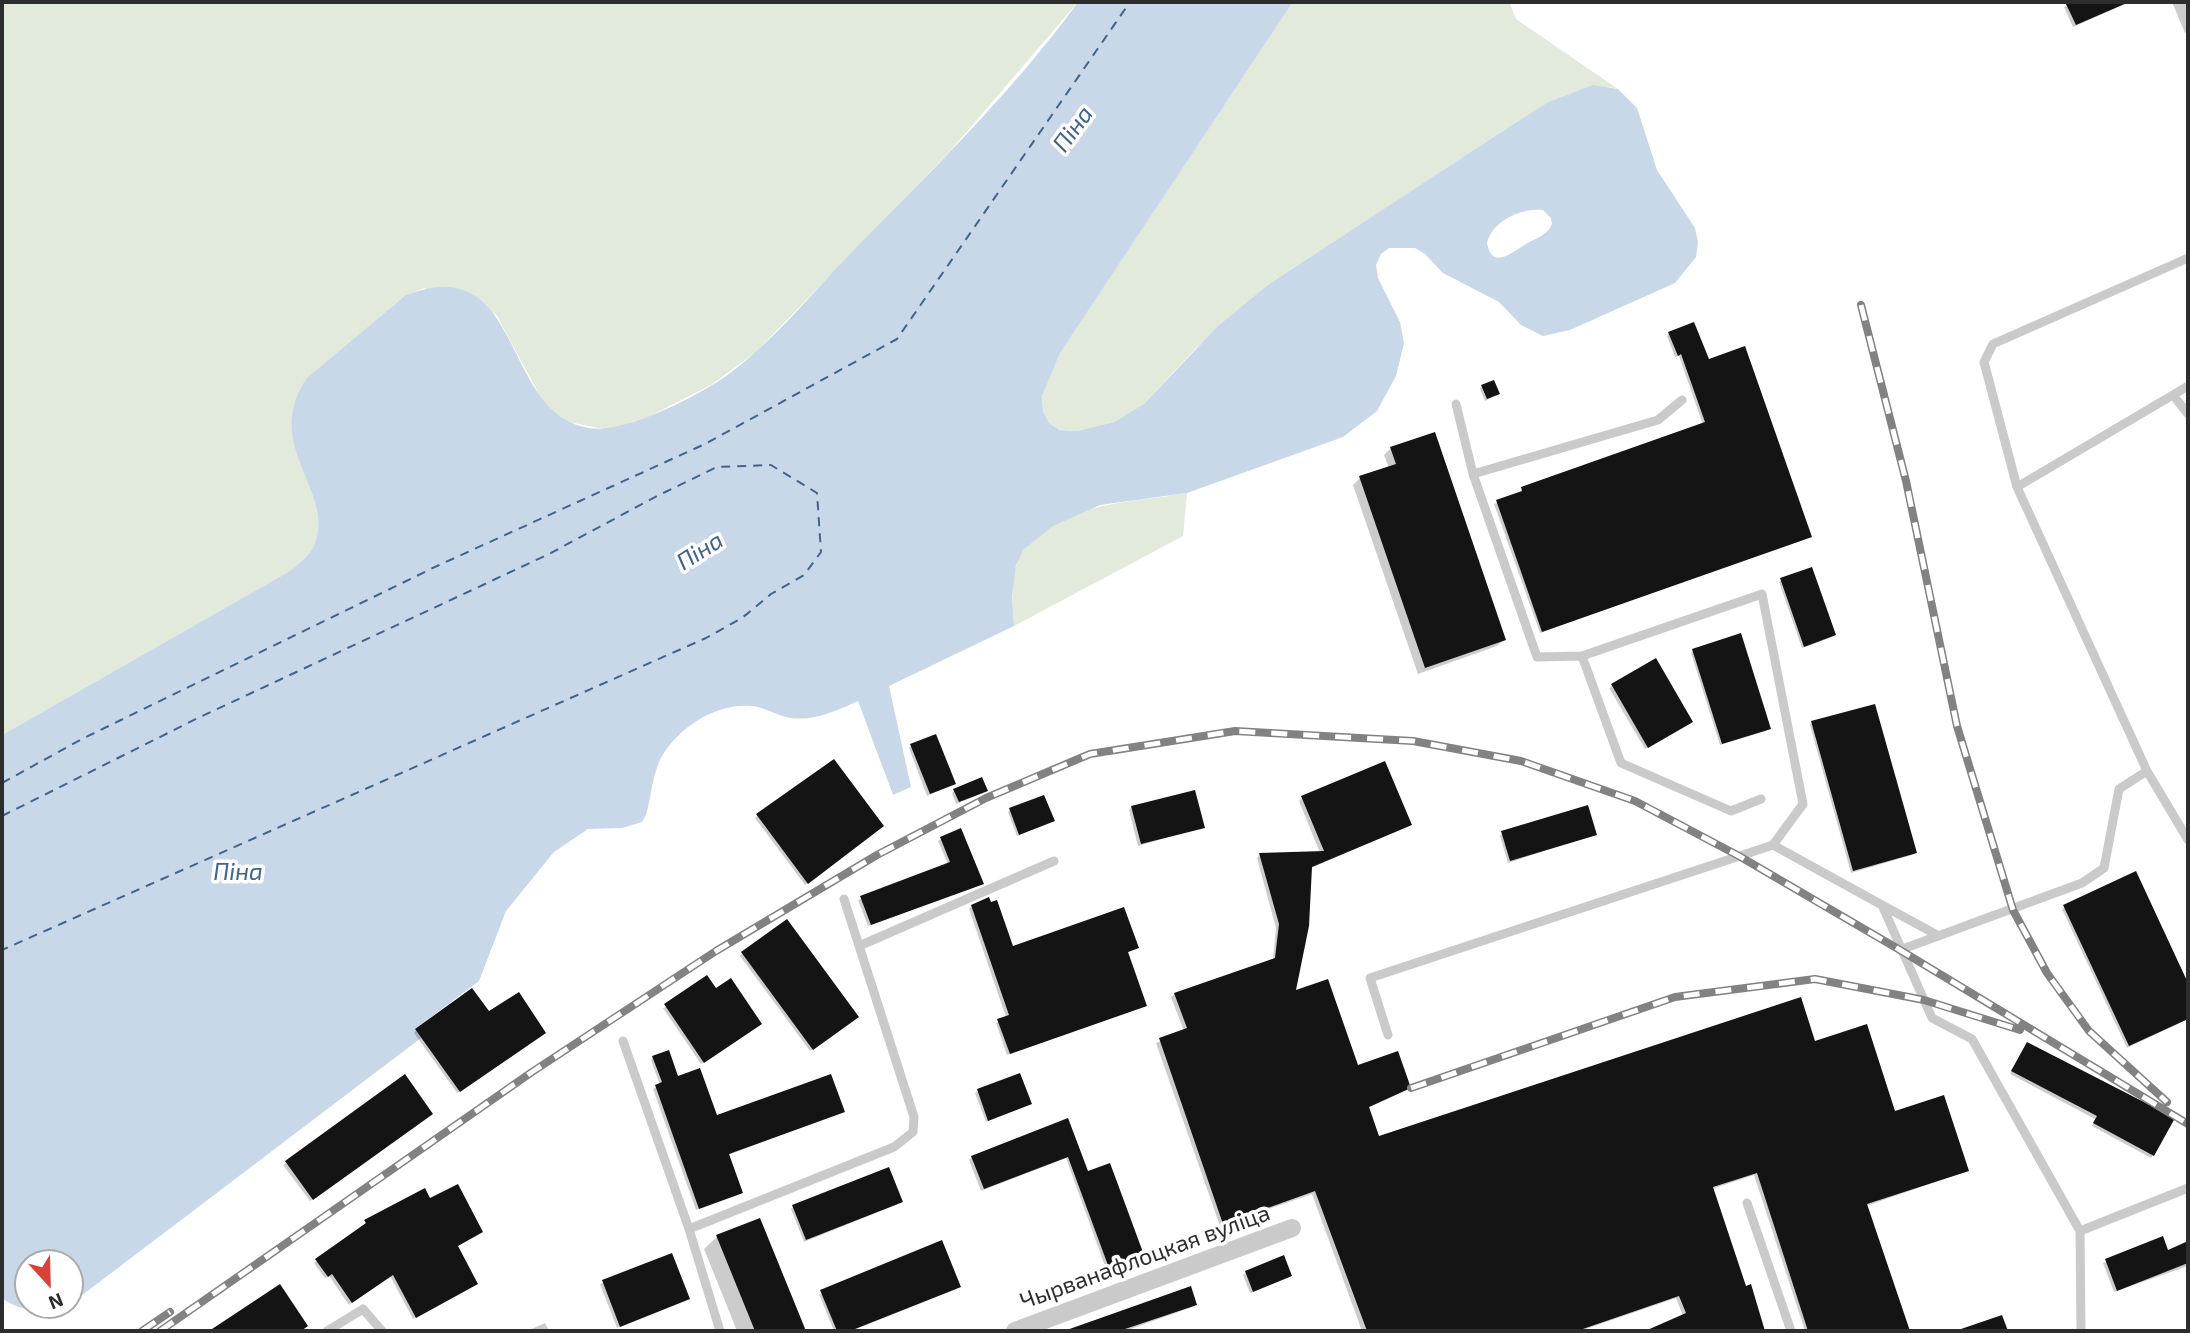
<!DOCTYPE html>
<html>
<head>
<meta charset="utf-8">
<style>
	body { margin:0 }
	#map { position:relative; width:2190px; height:1333px; overflow:hidden; background:#fff; font-family:"Exo 2",sans-serif }
	canvas { display:block }
	.frame { position:absolute; inset:0; border:4px solid #2d2d2d; pointer-events:none }
	.north { position:absolute; left:14px; top:1249px; width:70px; height:70px; box-sizing:border-box; background:#fff; border:2px solid #ababab; border-radius:50%; rotate:158deg; font-size:19px; font-weight:700; line-height:28px; text-align:center; color:#2d2d2d }
	.north::after { content:''; display:block; margin:auto; width:24px; height:32px; background:#da4139; clip-path:polygon(50% 0,100% 100%,50% 72%,0 100%) }
</style>
</head>
<body>
<div id="map">
<canvas width="2190" height="1333"></canvas>
<div class="frame"></div>
<div class="north">N</div>
</div>
<script>
const c = document.querySelector('canvas').getContext('2d');
c.lineJoin = 'round';
function paint(path, color) { c.fillStyle = color; c.fill(path, 'evenodd'); }
function stroke(path, color, width, dash) { c.strokeStyle = color; c.lineWidth = width; c.lineCap = dash ? 'butt' : 'round'; c.setLineDash(dash || []); c.stroke(path); }
function write(font, color, halo, rows, align = 'center') {
  c.font = font + ' "Exo 2",sans-serif'; c.lineWidth = 7; c.setLineDash([]); c.textBaseline = 'middle'; c.strokeStyle = halo; c.fillStyle = color; for (const [text, x, y, turn = 0] of rows) {
    c.save(); c.translate(x, y); c.rotate((+turn || 0) * Math.PI / 180); c.textAlign = isNaN(turn) ? turn : align; if (halo) c.strokeText(text, 0, 0); c.fillText(text, 0, 0); c.restore();
  }
}
paint(new Path2D(`
	M2,2h1076l-127,148 -195,202 -45,33 -61,31 -42,14 -39,-8 -16,-10 -13,-16 -44,-82 -72,-26 -19,8 -97,82c-45,65 27,114 7,165 -4,12 -16,20 -25,28l-288,164z
	M1293,2h216l7,17 102,70c-30,-10 -80,21 -106,36l-243,159 -73,64 -52,56 -30,18 -37,9 -16,-1 -12,-7 -6,-12 -1,-16 18,-42z
	M1187,493l-4,43 -169,90c-1,-20 -4,-40 2,-59 19,-65 119,-64 171,-74z`), '#e1eadb');
paint(new Path2D(`
	M1078,2h215l-233,351 -18,43 1,15 6,12 11,7 17,1 37,-9 30,-18 73,-77 52,-43 243,-159 37,-23 44,-17 25,4 19,19 20,62 38,58 3,14 -2,15 -21,26 -105,47 -27,6 -22,-11 -22,-23 -56,-29 -18,-19 -10,-6h-26l-8,6 -5,11 2,13 22,44 4,21 -8,33 -19,35 -34,26 -156,56 -87,12 -47,21 -29,23 -8,16 -4,31 2,30 -125,60 22,101 -18,8 -35,-94c-22,10 -47,22 -72,16 -12,-3 -24,-11 -36,-11 -35,-3 -76,24 -91,56 -7,17 -8,35 -13,53l-4,7 -20,6 -34,1 -34,23 -48,59 -27,70 -64,48 6,9 -340,258 -11,6v-39h-42v42h36c-22,6 -43,8 -62,-7v-563l288,-164c9,-8 21,-16 25,-28 20,-53 -54,-98 -8,-165l99,-83c120,-46 93,118 183,133 35,7 118,-36 145,-58 43,-33 79,-78 116,-116 79,-81 162,-161 228,-252zM1543,210l8,8 1,6c-4,11 -16,14 -26,20 -14,8 -34,27 -39,-1 5,-22 34,-35 56,-33z`), '#c8d8e9');
paint(new Path2D(`
	M2072,2h58l-57,25 -9,-20z
	M2172,2h16v29l-3,2z
	M1669,333l39,28 102,175 -270,97 -46,-129 26,-11 2,-4 181,-64 -24,-69 -4,1 -8,-21z
	M1482,386l16,8 -13,7 -5,-12z
	M1391,448l113,192 -7,6 -79,28 -65,-189 7,-7 29,-10 -5,-13z
	M1781,580l53,55 -2,2 -30,11 -23,-66z
	M1693,650l76,78 -3,3 -46,14 -29,-92z
	M1655,660l33,64 -43,25 -36,-61z
	M1812,723l103,130 -3,2 -61,18 -41,-148z
	M911,746l43,38 -27,12 -18,-48z
	M833,761l47,67 -75,57 -50,-67z
	M954,790l29,3 -27,11 -4,-11z
	M1302,798l108,27 -99,43 -17,125 63,74 52,21 -41,20 10,30 436,-95 80,70 73,58 -101,35 42,125h-103l-51,-156 -42,14 33,100 5,-3 13,45h-114l34,-15 -7,-18 -96,33h-218l-50,-137 -92,32 -64,-183 28,-12 -13,-34 4,-3 98,-33 3,-33 -19,-70 3,-3 60,-2 -21,-52z
	M1132,808l71,19 -65,19 -9,-36z
	M1010,810l43,11 -36,15 -9,-24z
	M1502,833l93,1 -87,29 -8,-27z
	M941,839l41,45 -114,42 -10,-26 90,-36 -10,-23z
	M2135,873l53,114v32l-61,29 -65,-139z
	M972,906l40,42h125l-10,5 18,53 -138,49 -11,-32 10,-6 -37,-108z
	M742,953l112,66 -44,32 -70,-95z
	M716,990l41,36 -56,38 -38,-56z
	M416,1030l126,5 -85,58 -43,-60z
	M2025,1047l128,108 -2,3 -59,-32 3,-7 -85,-45z
	M653,1057l63,61 127,-6 -115,43 13,37 -45,18 -43,-121 7,-4 -9,-25z
	M404,1077l24,39 -118,85 -27,-36z
	M978,1091l52,12 -44,19 -11,-29z
	M1067,1121l20,52 55,82 -2,2 -34,12 -40,-111 -85,33 -12,-31 3,-3z
	M898,1204l-94,38 -13,-33 2,-2z
	M759,1220l45,111h-67l-33,-82 13,-12z
	M365,1222l91,24 20,38 -63,35 -23,-43 -41,29 -20,-29 -4,2 -11,-15 50,-36z
	M2162,1239l5,13 20,-8 1,22 -74,26 -11,-29z
	M671,1255l17,44 -71,29 -17,-44z
	M1246,1272l44,4 -40,17 -7,-18z
	M1190,1288l5,17 -3,2 -67,24h-62z
	M956,1289l-105,42h-17l-15,-37z
	M545,1323l4,8h-22z`), '#0003');
stroke(new Path2D(`
	M2,783l80,-44 355,-173 268,-122 192,-105 233,-337
	M2,816l198,-99 347,-162 110,-59 60,-29 54,-2 46,28 4,59 -17,23 -33,19 -29,24 -36,20 -704,312`), '#40648a', 2, [9, 7]);
paint(new Path2D(`
	M2065,2h64l-53,23z
	M1694,322l15,37 36,-13 67,191 -270,95 -46,-132 26,-9 -1,-4 184,-65 -24,-68 -3,2 -10,-24z
	M1494,380l6,14 -13,5 -6,-14z
	M1435,432l71,208 -81,28 -66,-192 37,-12 -6,-17z
	M1812,567l24,68 -32,12 -24,-69z
	M1741,633l30,96 -49,15 -30,-95z
	M1656,658l37,64 -45,26 -37,-64z
	M1875,704l42,149 -64,18 -42,-150z
	M936,734l20,50 -26,10 -20,-50z
	M834,759l50,67 -76,58 -52,-70z
	M1385,761l27,64 -100,42 -3,59 -13,64 32,-11 30,86 40,-14 13,37 -42,19 10,29 422,-139 14,44 52,-17 28,87 49,-16 25,76 -102,33 43,127h-102l-51,-158 -44,14 33,99 5,-2 14,47h-120l41,-18 -7,-17 -102,35h-210l-52,-140 -92,33 -64,-186 28,-10 -13,-35 101,-35 4,-34 -20,-71 65,-2 -23,-55z
	M982,777l6,14 -29,11 -6,-13z
	M1195,790l10,38 -64,16 -10,-38z
	M1044,795l11,26 -36,14 -10,-27z
	M1588,805l9,30 -87,26 -9,-30z
	M961,828l23,56 -113,41 -11,-29 90,-34 -10,-25z
	M2136,871l52,112v36l-59,27 -66,-141z
	M989,897l2,5 6,-2 16,46 111,-39 15,41 -11,4 19,54 -137,48 -13,-35 12,-4 -38,-110z
	M787,919l72,98 -46,33 -72,-98z
	M707,975l9,13 15,-10 31,46 -58,39 -40,-59z
	M472,988l17,23 30,-19 27,41 -86,59 -45,-63z
	M2027,1042l148,76 -21,38 -61,-33 4,-7 -86,-45z
	M669,1050l9,26 22,-8 17,47 114,-41 14,38 -116,42 14,39 -44,16 -44,-124 7,-3 -10,-26z
	M1020,1073l12,31 -44,17 -11,-32z
	M405,1074l28,40 -120,86 -28,-39z
	M1068,1118l20,53 22,-8 34,92 -35,13 -41,-111 -84,32 -13,-33z
	M889,1167l14,35 -97,38 -14,-35z
	M458,1184l25,48 -25,14 20,38 -62,34 -23,-43 -41,28 -20,-29 -4,3 -13,-18 51,-36 -2,-3 61,-32 5,10z
	M760,1218l46,113h-51l-39,-96z
	M2163,1236l5,14 20,-9v22l-71,28 -12,-32z
	M942,1240l19,47 -111,44h-13l-17,-41z
	M672,1253l18,46 -70,28 -18,-47z
	M1284,1255l8,21 -39,16 -8,-21z
	M280,1284l28,42 -7,5h-92z
	M1191,1286l6,19 -78,26h-55z
	M2002,1315l6,16h-46l-1,-2z`), '#141414');
stroke(new Path2D(`
	M2188,386l-171,101 130,284 41,69
	M2173,395l15,19
	M1456,404l17,70 64,183 45,-1 180,-62 41,210 -30,41
	M1473,474l185,-54 24,-20
	M2017,487l-33,-125 9,-18 195,-86
	M1582,656l39,107 110,48 30,-12
	M1882,905l57,31
	M859,946l195,-85
	M1900,950l182,-67 22,-15 15,-79 28,-18
	M1388,1035l-18,-57 403,-133 109,60 50,113 40,21 108,192
	M623,1041l66,188 31,102
	M1747,1203l44,128
	M689,1229l205,-82 19,-15 1,-15 -70,-218
	M327,1331l36,-22 19,22
	M2081,1331l-1,-100 108,-43`), '#cacaca', 9);
stroke(new Path2D(`
	M1015,1331l277,-103`), '#cacaca', 18);
const rail = new Path2D(`
	M1861,305l45,176 51,245 56,184 34,63 42,58 78,71
	M1411,1088l264,-91 140,-18 109,21 96,30
	M142,1331l28,-19
	M160,1331l372,-259 184,-121 161,-96 109,-57 104,-44 145,-23 178,10 108,20 114,40 104,55 161,94 288,174`);
stroke(rail, '#828282', 8);
stroke(rail, '#fff', 5, [16]);
write('23px', '#2d2d2d', '#fff', [
	["Чырванафлоцкая вуліца",1145,1257,-20]
]);
write('italic 24px', '#40648a', '#fff', [
	["Піна",1073,129,-54],
	["Піна",700,551,-32],
	["Піна",238,872]
]);
</script>
</body>
</html>
